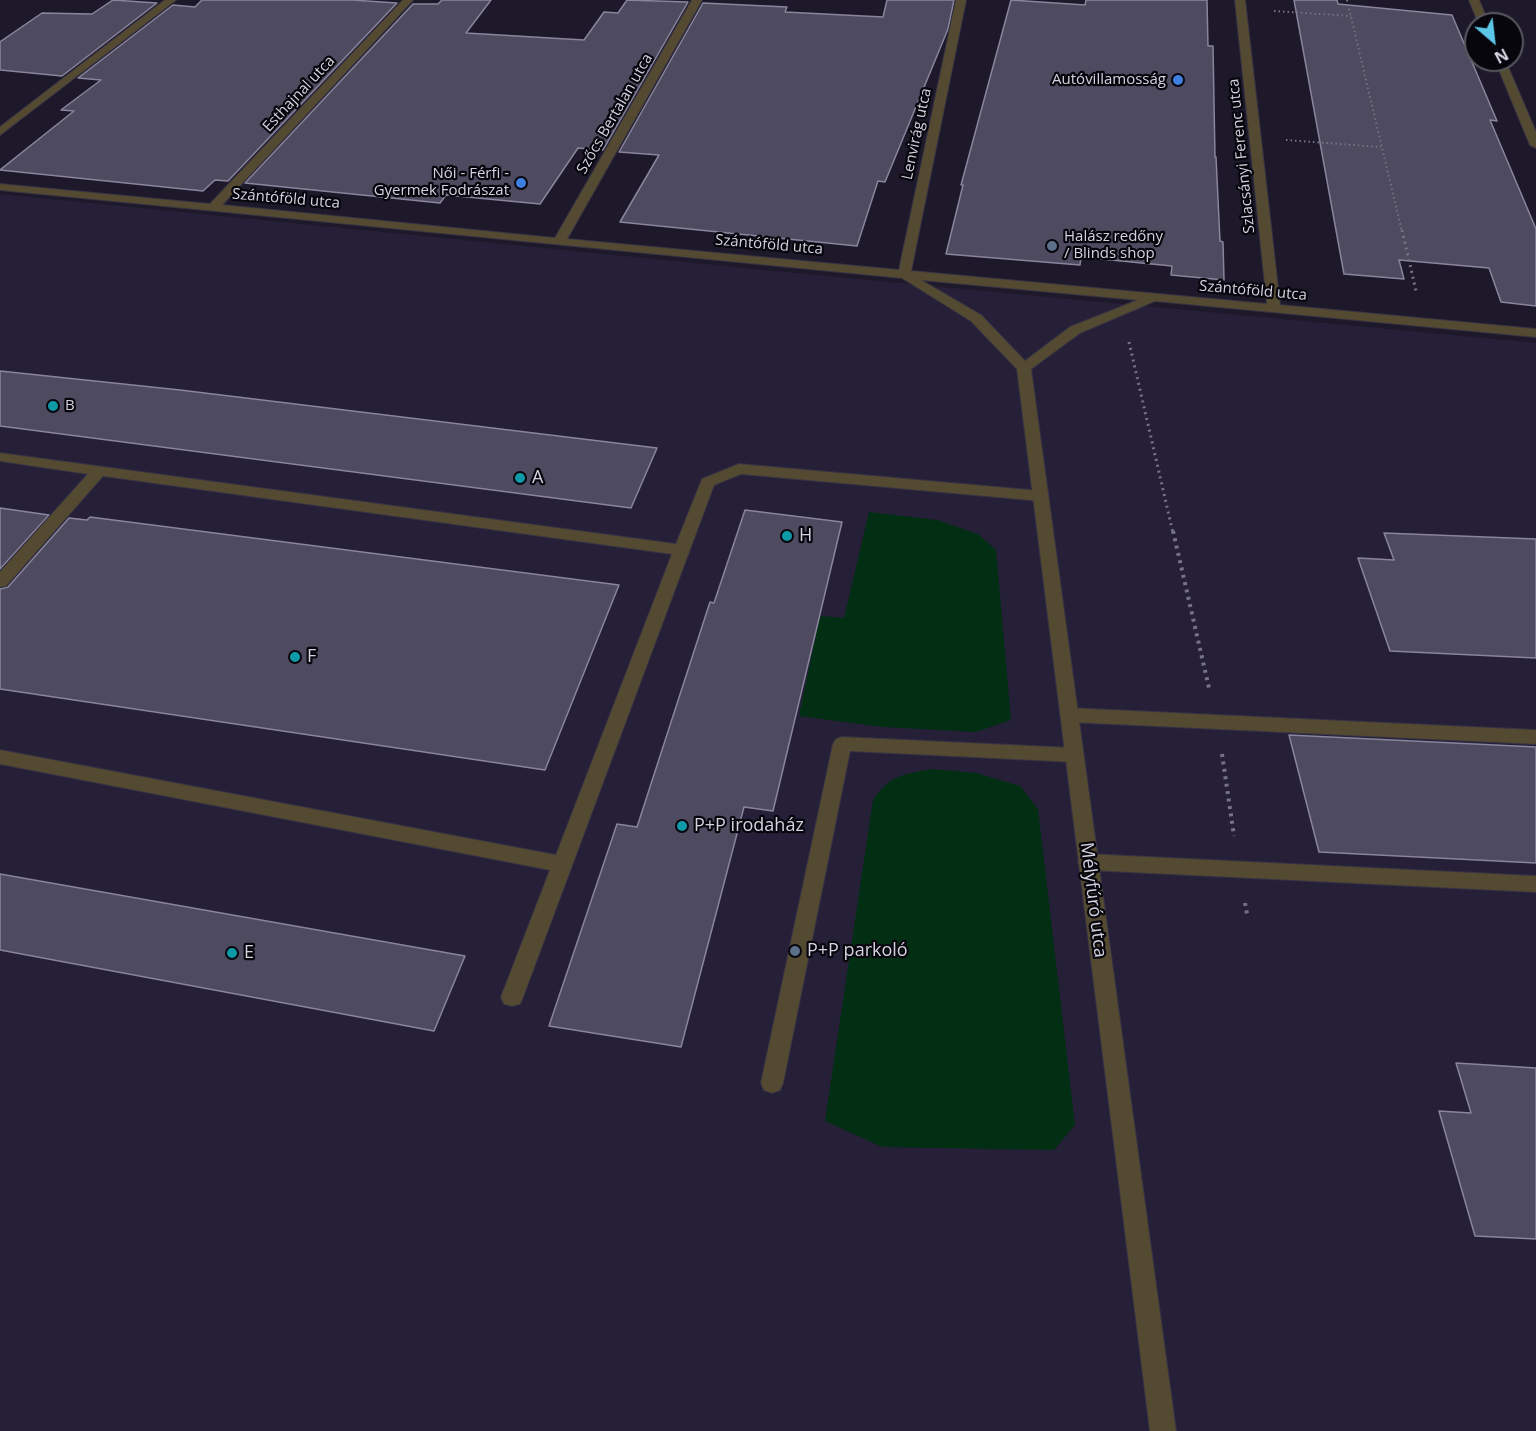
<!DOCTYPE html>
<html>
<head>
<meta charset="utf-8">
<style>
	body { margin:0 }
	#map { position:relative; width:1536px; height:1431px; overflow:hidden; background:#1d192b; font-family:"Open Sans",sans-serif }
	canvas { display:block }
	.north { position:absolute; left:1464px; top:12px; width:60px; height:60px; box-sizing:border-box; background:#07060d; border:2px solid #595861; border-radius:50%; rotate:152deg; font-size:16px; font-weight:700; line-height:24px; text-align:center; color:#d4d2df }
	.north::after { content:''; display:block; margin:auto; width:21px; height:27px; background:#5cc7e8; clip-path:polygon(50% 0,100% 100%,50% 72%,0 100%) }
</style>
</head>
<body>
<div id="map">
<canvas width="1536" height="1431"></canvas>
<div class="north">N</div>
</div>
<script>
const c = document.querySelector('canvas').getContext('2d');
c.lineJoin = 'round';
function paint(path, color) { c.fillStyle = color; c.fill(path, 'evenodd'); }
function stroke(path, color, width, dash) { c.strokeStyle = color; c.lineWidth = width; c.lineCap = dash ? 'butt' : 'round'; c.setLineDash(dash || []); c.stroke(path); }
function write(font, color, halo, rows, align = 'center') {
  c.font = font + ' "Open Sans",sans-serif'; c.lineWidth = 4.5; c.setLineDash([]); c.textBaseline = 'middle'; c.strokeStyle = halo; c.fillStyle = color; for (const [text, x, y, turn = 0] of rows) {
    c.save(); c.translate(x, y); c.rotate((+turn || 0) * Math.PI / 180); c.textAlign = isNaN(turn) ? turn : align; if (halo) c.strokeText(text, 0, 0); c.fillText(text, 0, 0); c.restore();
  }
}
paint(new Path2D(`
	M0,194l836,83 700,66v1088h-1536z`), '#252038');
paint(new Path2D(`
	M869,512l68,8 41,14 18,16 15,170 -35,12 -93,-5 -84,-11 21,-100 24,2z
	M932,769l44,4 44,13 18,23 37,316 -21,25 -172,-3 -57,-26 48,-321c17,-25 31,-26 59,-31z`), '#022f13');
const building = new Path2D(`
	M113,0l44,3 -95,73 -62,-6v-28l42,-29 50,1z
	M202,0h150l45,3 -169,178 -13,-1 -12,11 -203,-21 74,-59 -13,-1 40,-30 -23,-2 95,-73 22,2z
	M442,0h49l-25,33 118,7 20,-28 14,1 9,-13 61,2 -85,148 -25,-2 -38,56 -94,-9 -6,8 -195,-20 168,-179h25z
	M887,0h67l-6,29 -63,153 -7,-1 -21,65 -237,-24 39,-67 -40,-3 84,-149 84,4 -2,5 98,5z
	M1011,0l74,5 1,-5h121l1,46h5l2,111h1l4,84 3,1 1,38 -53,-5 1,-9 -91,-9 -1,8 -134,-11 17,-69h-2z
	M1294,0h43l1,4 114,11 45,106 -7,-1 46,109v77l-35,-4 -12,-34 -90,-8 5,19 -60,-5z
	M0,371l180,19 477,58 -26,60 -631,-82z
	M0,508l49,7 -49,54z
	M745,510l97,12 -69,289 -29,-4 -63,240 -132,-21 68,-202 20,3 73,-225 4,1z
	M90,517l529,68 -74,185 -545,-81v-100l8,-2 61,-69 18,2z
	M1384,533l152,6v119l-146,-7 -32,-93 36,2z
	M1289,735l247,12v116l-217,-11z
	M0,874l465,82 -31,75 -434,-81z
	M1456,1063l80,5v171l-61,-3 -36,-125 32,2z`);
paint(building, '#4e4a5f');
stroke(building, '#89859c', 1.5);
const service = new Path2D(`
	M0,453l676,91 26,-65 37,-15 302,27 8,5 -8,5 -300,-27 -27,11 -191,512 -3,7 -8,2 -8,-2 -3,-7 49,-127 -550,-106v-14l556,105 116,-301 -569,-78 -97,110 -6,1v-15l88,-98 -88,-13z
	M1069,708l467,22v14l-467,-22 -6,-2 -3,-5 3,-5z
	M842,737l232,11 7,2 2,5 -2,5 -7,2 -224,-11 -67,332 -3,7 -8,3 -8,-3 -3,-7 72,-339 3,-5z
	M1088,854l448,22v16l-448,-22 -7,-2 -3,-6 3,-6z`);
const minor = new Path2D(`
	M165,0h11l-176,135v-8z
	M403,0h10l-191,205 333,33 137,-238h10l-135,239 332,31 57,-270h10l-55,271 356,33 -32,-304h10l35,305 256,24v8l-381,-36 -75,32 -49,36 145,1062h-26l-133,-1062 -46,-48 -69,-43 -902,-88v-6l210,20zM921,280l217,20 -68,27 -45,34 -44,-46z
	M1469,0h10l10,24h-10z
	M1495,60h10l31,72v16l-6,-3z`);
stroke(service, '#373344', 2);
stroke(minor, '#373344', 2);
stroke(new Path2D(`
	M1347,0l55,232
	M1274,11l77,5
	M1286,140l95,7`), '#767383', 2, [1.5, 3]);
stroke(new Path2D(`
	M1402,230l14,61
	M1129,342l44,191`), '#767383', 3, [2, 4]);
stroke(new Path2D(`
	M1173,531l36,157
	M1222,754l12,82
	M1245,903l2,11`), '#767383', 4, [3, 4.5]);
paint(service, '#544931');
paint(minor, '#544931');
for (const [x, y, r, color] of [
	[1178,80,6,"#3f7fe0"],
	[521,183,6,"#3f7fe0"],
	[1052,246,6,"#5c6f8a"],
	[53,406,6,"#0f9aa8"],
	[520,478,6,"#0f9aa8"],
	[787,536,6,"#0f9aa8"],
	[295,657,6,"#0f9aa8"],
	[682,826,6,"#0f9aa8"],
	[795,951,6,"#5c6f8a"],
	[232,953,6,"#0f9aa8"]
]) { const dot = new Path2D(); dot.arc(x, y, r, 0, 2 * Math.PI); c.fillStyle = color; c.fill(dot); stroke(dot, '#07060d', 2); }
write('15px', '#d4d2df', '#07060d', [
	["Autóvillamosság",1166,80],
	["Női - Férfi -",509,174],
	["Gyermek Fodrászat",509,191],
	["Halász redőny",1064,237,"left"],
	["/ Blinds shop",1064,254,"left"],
	["B",65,406,"left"]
], 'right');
write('15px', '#d4d2df', '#07060d', [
	["Esthajnal utca",299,94,-47],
	["Szőcs Bertalan utca",615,114,-60],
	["Lenvirág utca",917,134,-78],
	["Szlacsányi Ferenc utca",1242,156,-96],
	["Szántóföld utca",286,199,5],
	["Szántóföld utca",769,245,5],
	["Szántóföld utca",1253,291,5]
]);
write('18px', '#d4d2df', '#07060d', [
	["A",532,478],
	["H",799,536],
	["F",307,657],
	["P+P irodaház",694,826],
	["P+P parkoló",807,951],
	["E",244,953]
], 'left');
write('18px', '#d4d2df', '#07060d', [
	["Mélyfúró utca",1093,900,83]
]);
</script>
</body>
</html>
